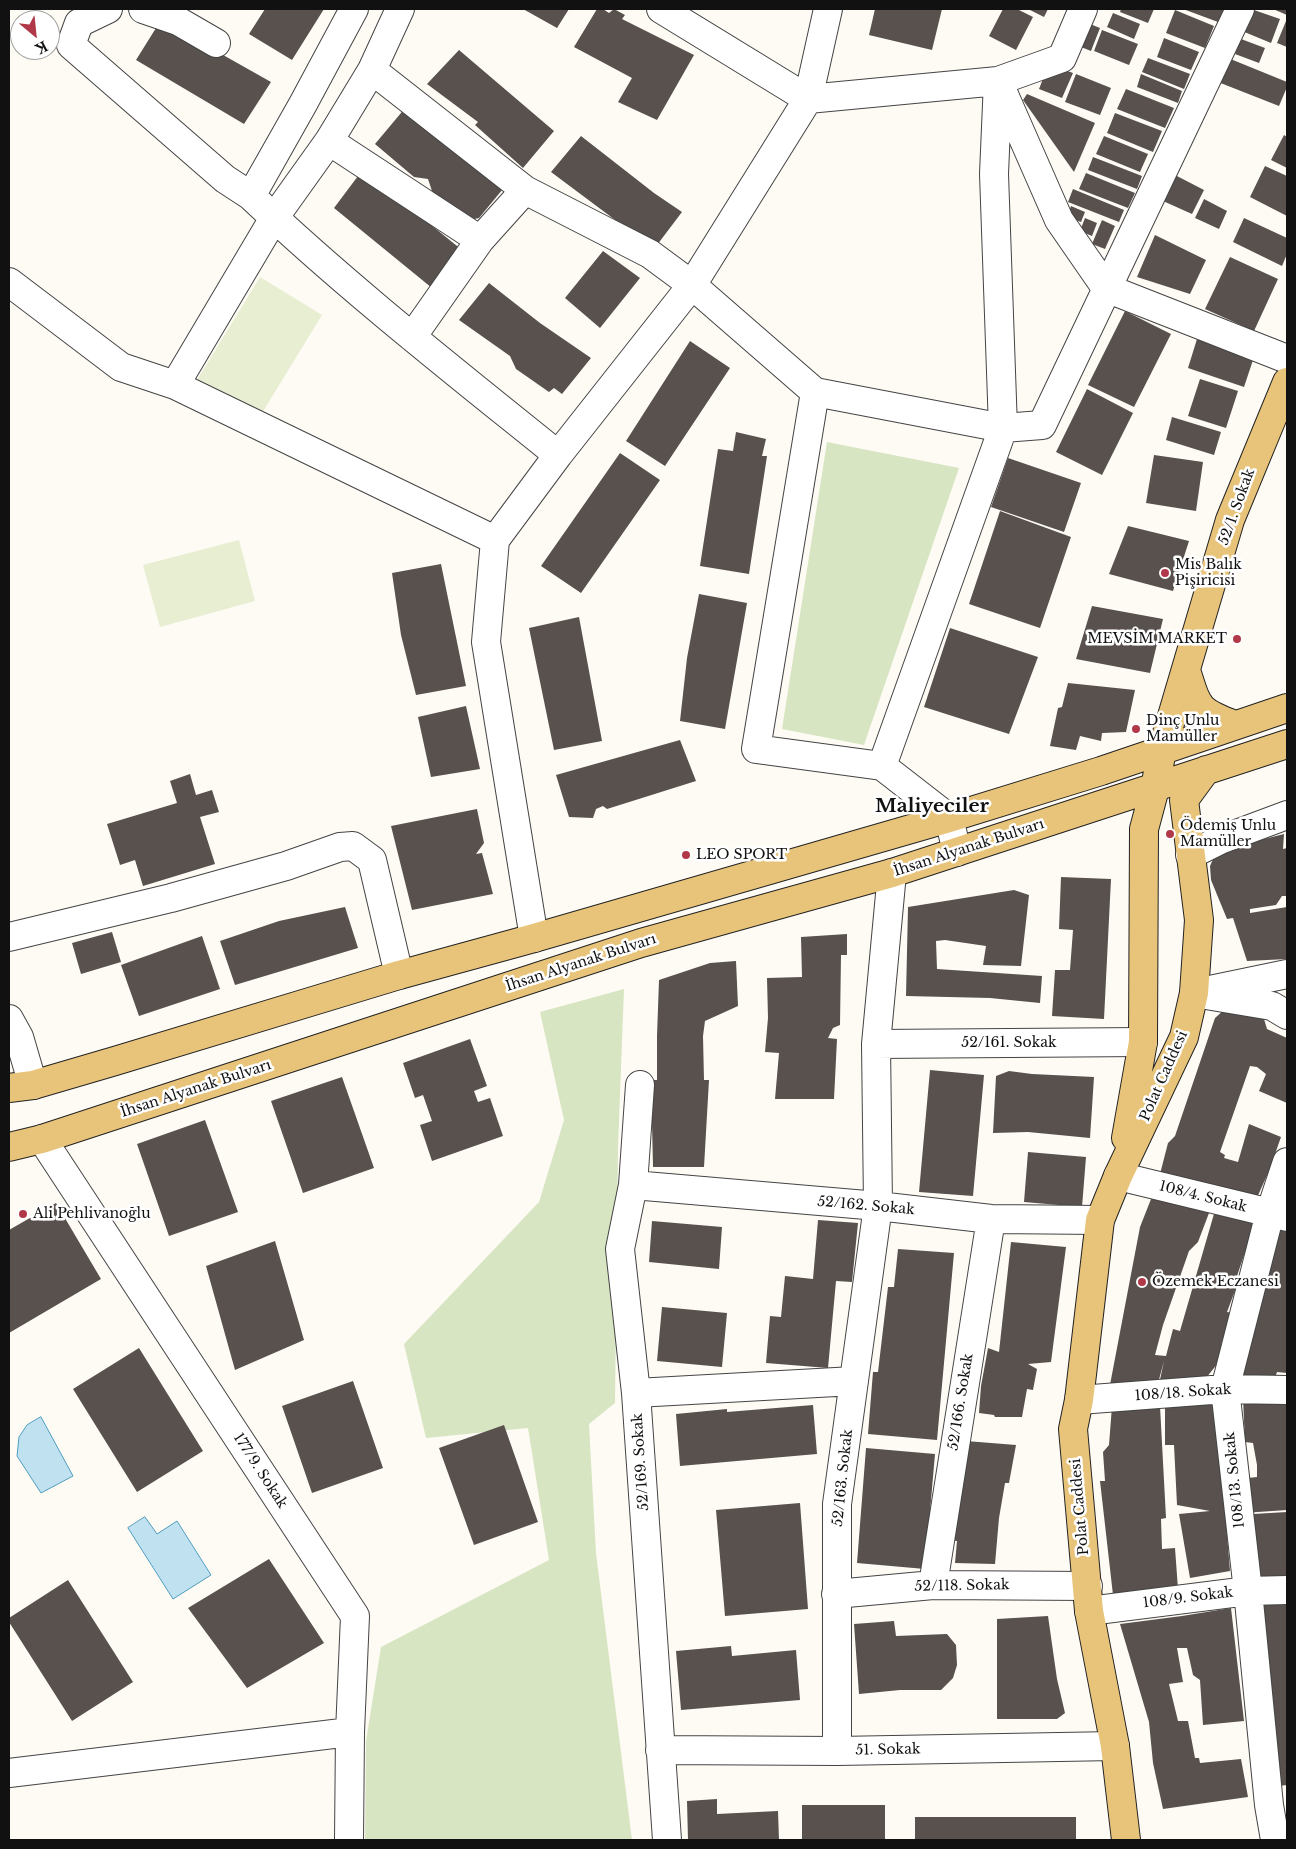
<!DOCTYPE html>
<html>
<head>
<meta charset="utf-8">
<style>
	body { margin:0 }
	#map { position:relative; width:1296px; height:1849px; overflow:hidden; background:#fefbf5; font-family:"Libre Baskerville",serif }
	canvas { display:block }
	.frame { position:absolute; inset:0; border:10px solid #111; pointer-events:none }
	.north { position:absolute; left:10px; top:10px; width:50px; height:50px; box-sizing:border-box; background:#fff; border:1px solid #a0a0a0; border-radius:50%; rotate:152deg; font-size:14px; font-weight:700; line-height:20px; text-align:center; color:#111 }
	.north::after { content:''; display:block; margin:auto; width:18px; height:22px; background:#b13849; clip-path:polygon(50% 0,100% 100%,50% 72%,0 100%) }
</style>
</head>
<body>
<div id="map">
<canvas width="1296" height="1849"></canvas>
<div class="frame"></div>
<div class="north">K</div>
</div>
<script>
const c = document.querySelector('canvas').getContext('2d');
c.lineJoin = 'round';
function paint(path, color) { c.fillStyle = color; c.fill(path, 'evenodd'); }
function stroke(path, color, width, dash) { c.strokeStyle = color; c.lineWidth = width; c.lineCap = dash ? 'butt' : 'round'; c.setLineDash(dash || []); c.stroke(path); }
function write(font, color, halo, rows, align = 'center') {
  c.font = font + ' "Libre Baskerville",serif'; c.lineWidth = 5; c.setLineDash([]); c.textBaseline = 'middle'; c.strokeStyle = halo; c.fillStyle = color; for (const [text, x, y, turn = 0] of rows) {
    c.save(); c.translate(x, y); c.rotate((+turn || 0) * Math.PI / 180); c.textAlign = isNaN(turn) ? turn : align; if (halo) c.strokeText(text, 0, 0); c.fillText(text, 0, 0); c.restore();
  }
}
paint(new Path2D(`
	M827,442l132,26 -95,277 -82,-16z
	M624,989l-6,159 -3,255 -26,21 7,129 36,287h-267l1,-99 15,-94 168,-87 -21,-132 -102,10 -22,-94 135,-142 25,-82 -24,-108z`), '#d8e5c2');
paint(new Path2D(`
	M260,277l62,38 -63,103 -62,-38z
	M239,540l16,61 -95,26 -17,-62z`), '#e7eed2');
const water = new Path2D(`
	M41,1417l32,59 -32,17 -24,-37 2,-19 8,-12z
	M145,1517l12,17 20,-13 34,54 -38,24 -45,-71z`);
paint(water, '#c0e2f0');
stroke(water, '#4f9cbe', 1);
paint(new Path2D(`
	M265,9h59l-32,51 -43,-26z
	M523,9h46l-12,19z
	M597,9h6l6,4 5,-4 11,6 -3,4 72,36 -37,65 -39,-18 14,-24 -58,-31z
	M875,9h67l-10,41 -63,-15z
	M1003,9h14l16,8 -17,33 -27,-14z
	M1028,9h20l-4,8z
	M1121,9h33l-6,14 -28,-11z
	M1183,9h41l-6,13z
	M1251,9l29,10 -9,24 -29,-12z
	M1273,9h14v6z
	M1175,10l39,16 -9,22 -39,-15z
	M1113,13l27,11 -6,15 -27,-12z
	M161,20l110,62 -27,42 -108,-64z
	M1286,21l1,1v25l-10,-4z
	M1085,22l15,6 -9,23 -15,-6z
	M1102,30l36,14 -9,21 -35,-14z
	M1164,38l35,14 -8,18 -34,-13z
	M1241,39l24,9 -6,15 -24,-9z
	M459,50l95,81 -31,37 -48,-43 3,-3 -51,-38z
	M1148,58l42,16 -6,15 -42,-17z
	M1228,58l59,24v5l-8,19 -61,-24z
	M1049,64l24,9 -11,25 -23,-9z
	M1076,74l35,14 -11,27 -35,-13z
	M1141,74l41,17 -4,12 -41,-16z
	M1126,89l48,19 -9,20 -48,-19z
	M1027,94l68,29 -21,49 -51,-72z
	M406,107l101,77 -28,34 -9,2 -37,-26 -5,-15 -14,-2 -39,-33z
	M1115,113l47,18 -9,21 -46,-19z
	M1284,135l3,2v31l-16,-8z
	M581,136l73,57 28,19 -28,37 -103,-77z
	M1104,136l44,18 -8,18 -44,-18z
	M1093,157l49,19 -5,13 -49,-19z
	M1265,166l22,10v40l-37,-19z
	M361,172l55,41 46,37 -30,38 -98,-80z
	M1086,173l49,20 -7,15 -49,-19z
	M1175,175l29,15 -12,24 -29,-13z
	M1073,189l51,21 -5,12 -51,-20z
	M1204,199l23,12 -8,18 -24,-11z
	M1071,206l14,6 -4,10 -14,-5z
	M1085,218l12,5 -5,13 -12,-5z
	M1244,218l43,20v16l-5,12 -49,-24z
	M1102,220l13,6 -10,23 -13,-5z
	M1155,235l51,25 -16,34 -53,-17z
	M603,251l37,27 -40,50 -35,-30z
	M1230,257l48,22 -24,52 -49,-22z
	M489,283l51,40 51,35 -29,36 -8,-6 -5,4 -33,-23 -6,-13 -51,-36z
	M1125,311l46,23 -37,73 -46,-22z
	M1197,339l57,18 -10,30 -56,-19z
	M690,341l40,27 -65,98 -39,-25z
	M1200,379l38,12 -12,37 -38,-12z
	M1087,389l46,24 -31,62 -46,-23z
	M1172,417l49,15 -7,23 -48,-15z
	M736,432l30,7 -4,17h5l-18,118 -49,-8 18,-117 15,2z
	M620,453l40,27 -79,113 -40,-27z
	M1154,455l49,7 -7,49 -50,-8z
	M1008,458l73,25 -17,49 -73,-25z
	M1000,511l71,26 -31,91 -71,-24z
	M1128,526l61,15 -16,50 -64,-17z
	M441,564l25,122 -50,9 -15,-60 -9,-62z
	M699,594l48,9 -22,126 -45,-8 7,-63z
	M1092,606l71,13 -13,54 -74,-14z
	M579,617l23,124 -48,9 -25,-122z
	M950,628l88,29 -29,77 -85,-27z
	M1068,683l67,7 -9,42 -24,1 -1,8 -21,-5 -4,14 -26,-4 8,-38 4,-1z
	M466,706l14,63 -49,8 -13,-60z
	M680,740l16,41 -89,28 -4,-3 -7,3 -3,9 -24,-1 -13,-42z
	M190,774l6,21 16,-5 7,22 -19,5 15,47 -72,22 -8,-26 -15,5 -13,-41 70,-21 -7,-22z
	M477,809l7,34 -8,11 6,-1 11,41 -81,16 -21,-84z
	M1284,834l-1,15 4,-1v48h-5l-6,9 -26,4v4l37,-6v52l-40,2 -14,-43 -6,1 -16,-39 -1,-14 9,-20 33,-4z
	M1061,877l50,2 -7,140 -52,-3 3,-46h15l3,-40 -14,-1z
	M1014,890l15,5 -8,71 -38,-1 3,-19 -41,-6 -9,1 1,28 105,7 -2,27 -50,-5 -84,-2 2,-89z
	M345,907l13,41 -123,37 -15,-44 59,-20z
	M112,932l9,30 -40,12 -9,-31z
	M847,934v21h-6l-1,70 -7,3 -5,10 9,1 -3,60h-59l4,-46 -14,-1 3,-34 -1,-40 35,-1 -1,-40z
	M202,936l18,53 -81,27 -18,-51z
	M736,961l2,45 -33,15 -2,15 1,44h5l-5,87h-51l-2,-87h6v-44l2,-56 51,-17z
	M1224,1010l40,9 3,10 20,9v65l-28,-12 7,-17 -9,-7 -7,-1 -30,86 5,3 -1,3 14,4 11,-38 32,13 -12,34 -14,31 -95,-28 8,-31 7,-7 40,-118z
	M470,1039l17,47 -13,5 4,11 12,-4 13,38 -71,25 -12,-36 12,-4 -9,-26 -8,3 -12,-35z
	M930,1070l54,5 -11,121 -54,-4z
	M1009,1071l23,3 62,3 -4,61 -62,-6 -35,1 3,-57z
	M342,1077l32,91 -71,25 -32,-92z
	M205,1120l33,92 -69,24 -32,-92z
	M1028,1152l58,5 -4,50 -58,-5z
	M1153,1194l56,19 -11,29 -9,9 -26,74 -8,30 11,1 7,-27 7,2 36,-124 41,15 -13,33 -8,24 3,1 -12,32 5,1 -10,28 -4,22 -20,25 -40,1 6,-28 -7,26 -48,3 31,-163z
	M56,1203l45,76 -92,54v-103z
	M818,1220l40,3 -6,59 -16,-1 -8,87 -62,-5 4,-47 11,1 4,-41 28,3z
	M652,1221l70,6 -3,42 -70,-7z
	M1279,1226h8v147l-10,-1 -2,6 -42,-3z
	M275,1241l29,99 -69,30 -29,-104z
	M1011,1242l55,5 -15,115 -23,2 9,5 -4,21 -6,-1 -5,28h-27l-1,-2 -15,-2 2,-27 7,-38 11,4z
	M898,1249l56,4 -17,187 -69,-6 5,-62h5l10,-85h6z
	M662,1307l65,6 -5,54 -65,-6z
	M139,1348l64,103 -66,41 -64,-103z
	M353,1381l30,87 -71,25 -30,-87z
	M1243,1399l44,1v110l-44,3 -4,-34 18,-2v-12l-4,-22 -8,-1z
	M1216,1402l14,169 -40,7 -11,-64 31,-3 -33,-6 -3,-60h-9v-42z
	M813,1405l4,49 -137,12 -4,-52 51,-5v3z
	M1112,1406h48l6,112 -5,1 1,30 13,-1 3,41 -65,6 -13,-114h5l-2,-29 6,-7z
	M504,1425l34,97 -64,23 -35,-97z
	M966,1441l50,4 -7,38h-4l-6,35 -4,46 -40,-1 2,-22 -11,-1z
	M866,1448l69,6 -10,115 -68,-6z
	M800,1503l8,106 -83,7 -9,-106z
	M1287,1512v66l-29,1 -5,-65z
	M269,1559l55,84 -77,45 -59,-80z
	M68,1580l65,102 -61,39 -63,-99v-4z
	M1287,1603v182l-8,1 -17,-182z
	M1231,1608l13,113 -41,4 -3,-45 -7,-5 -6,-27h-10l6,34 -14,2 9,37h10l7,37h4l1,5 41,-4 7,38 -85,12 -10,-46 -4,-41 -29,-98 62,-8z
	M1048,1616l9,63 8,34 -8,6h-60v-100z
	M894,1621l2,15 51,-2 9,11 1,20 -4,13 -12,12h-41l-41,4 -5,-70z
	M731,1646l1,10 64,-6 4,50 -119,10 -5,-59z
	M717,1799v15l61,-3 1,29h-91l-1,-39z
	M802,1805h83v35h-83z
	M915,1817h161v23h-161z`), '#58514e');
const minor = new Path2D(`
	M108,9l-29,14 -8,22 154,134 26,17
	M143,9l35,12 38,22
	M354,9l-51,95 -52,92c97,92 203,175 307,259
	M661,9l147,90 190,-18 64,-23 21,-49
	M372,70l153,120
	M329,141l151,99
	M9,282l112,85 54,18 320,155
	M412,337l68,-97 45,-50 125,64 42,31 123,107 188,36 39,-3 198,-416
	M175,385l99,-167 55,-77 43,-71 28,-61
	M815,392l-59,357 126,17 67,52 8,34
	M882,766l121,-338 -9,-254 4,-93 61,139 47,68 181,71
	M1190,855l30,-15 67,-25
	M9,937l162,-39 115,-32 54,-19 13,-1 19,14 27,115
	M534,938l-48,-296 9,-102 63,-85 134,-170 116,-186 20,-90
	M1210,990l77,-16
	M1194,993l78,13 15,9
	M9,1019l10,18 14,48
	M876,1044l16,-171
	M640,1085l-7,100 -13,64 16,144 31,447
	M42,1139l313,477 -5,116 -1,108
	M1118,1176l169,41
	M633,1185l245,21 113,13 109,1
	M636,1393l218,-12
	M1079,1400l146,-11 62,1
	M933,1585l58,-366
	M836,1594l97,-9 155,1
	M1089,1611l159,-20 39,-1
	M660,1750l177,1 278,-5
	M837,1751v-247l41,-298 -2,-162 267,-2
	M9,1773l341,-41
	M1275,1840l-6,-35 -21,-214 -23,-202 45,-176 17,-51`);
const major = new Path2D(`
	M1186,670c12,38 11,41 49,55
	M9,1088l24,-3 82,-24 284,-86 135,-37 415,-120 152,-47 186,-63
	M1126,1138l17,-96 1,-213 11,-41 7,-38 68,-230 57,-138
	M9,1147l33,-8 599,-196 251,-70 395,-129
	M1126,1840l-11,-94 -26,-135 -16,-182 6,-29 21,-180 18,-44 66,-139 10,-44 5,-73 -15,-120 22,-30`);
stroke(minor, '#444', 30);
stroke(major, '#222', 30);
stroke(minor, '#fff', 28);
stroke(major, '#e8c47b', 28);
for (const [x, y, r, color] of [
	[1165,573,5,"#b13849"],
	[1237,639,5,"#b13849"],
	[1136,729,5,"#b13849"],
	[1170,834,5,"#b13849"],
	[686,855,5,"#b13849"],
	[23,1214,5,"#b13849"],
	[1142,1282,5,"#b13849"]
]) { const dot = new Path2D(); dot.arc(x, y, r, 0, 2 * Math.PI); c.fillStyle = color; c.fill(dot); stroke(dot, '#fff', 2); }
write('14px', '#111', '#fff', [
	["52/1. Sokak",1237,507,-70],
	["İhsan Alyanak Bulvarı",969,848,-18],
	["İhsan Alyanak Bulvarı",581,963,-18],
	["52/161. Sokak",1009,1043],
	["Polat Caddesi",1164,1076,-66],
	["İhsan Alyanak Bulvarı",196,1089,-18],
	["108/4. Sokak",1203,1197,14],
	["52/162. Sokak",866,1206,5],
	["108/18. Sokak",1183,1393,-4],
	["52/166. Sokak",961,1402,-81],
	["52/169. Sokak",641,1462,-94],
	["177/9. Sokak",260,1471,57],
	["52/163. Sokak",843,1478,-84],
	["108/13. Sokak",1235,1480,-96],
	["Polat Caddesi",1080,1507,-95],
	["52/118. Sokak",962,1586,-1],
	["108/9. Sokak",1188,1598,-7],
	["51. Sokak",888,1750,-1]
]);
write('14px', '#111', '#fff', [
	["Mis Balık",1175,565],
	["Pişiricisi",1175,581],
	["MEVSİM MARKET",1227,639,"right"],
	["Dinç Unlu",1146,721],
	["Mamüller",1146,737],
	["Ödemiş Unlu",1180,826],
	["Mamüller",1180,842],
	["LEO SPORT",696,855],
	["Ali Pehlivanoğlu",33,1214],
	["Özemek Eczanesi",1152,1282]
], 'left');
write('bold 19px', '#111', '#fff', [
	["Maliyeciler",932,807]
]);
</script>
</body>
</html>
